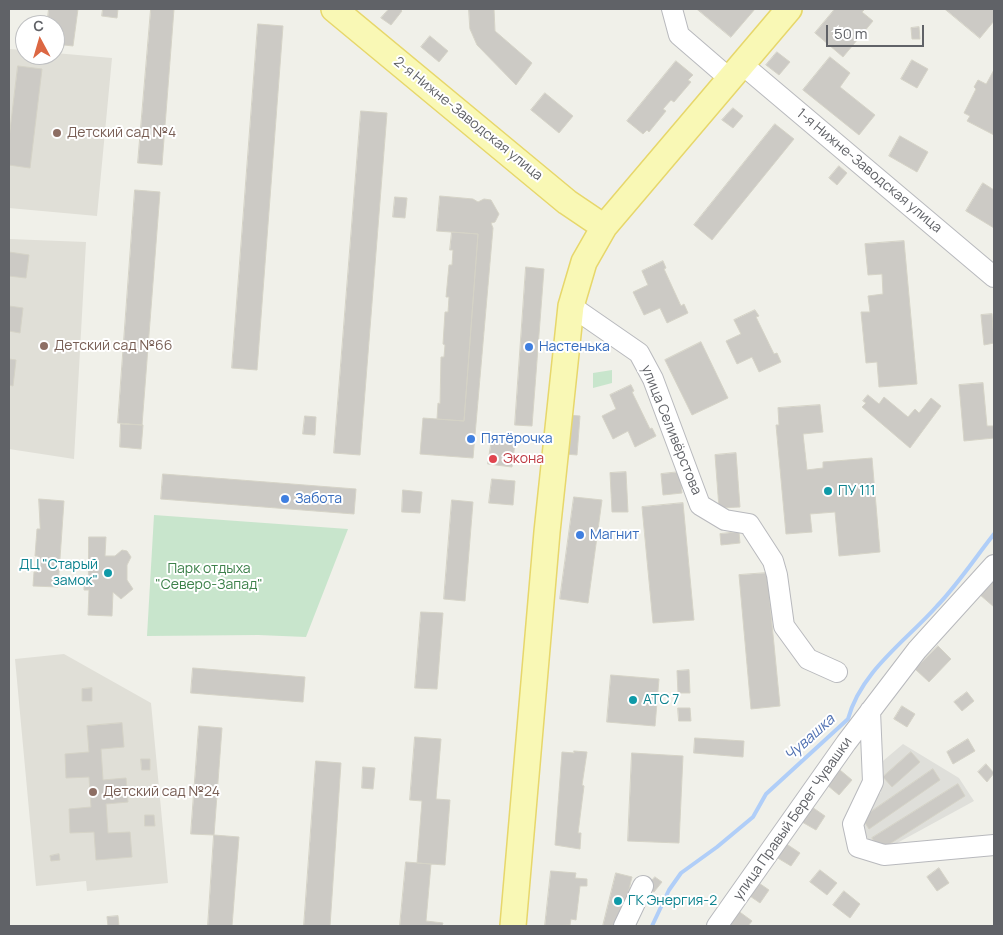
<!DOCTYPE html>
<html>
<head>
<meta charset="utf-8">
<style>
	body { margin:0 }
	#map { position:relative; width:1003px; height:935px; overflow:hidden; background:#f0f0e9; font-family:Manrope,sans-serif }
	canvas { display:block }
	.frame { position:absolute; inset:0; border:10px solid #606267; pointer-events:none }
	.north { position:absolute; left:15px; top:15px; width:50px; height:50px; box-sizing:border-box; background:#fff; border:1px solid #bfc0c2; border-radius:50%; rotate:354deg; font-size:14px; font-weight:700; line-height:20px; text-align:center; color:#606267 }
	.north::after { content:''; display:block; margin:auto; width:18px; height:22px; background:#dc6743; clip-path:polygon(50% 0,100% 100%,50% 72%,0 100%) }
	.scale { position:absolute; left:826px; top:25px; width:98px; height:22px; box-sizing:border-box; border:2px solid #606267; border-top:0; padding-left:6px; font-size:15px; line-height:18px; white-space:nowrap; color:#606267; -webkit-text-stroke:4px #fff; paint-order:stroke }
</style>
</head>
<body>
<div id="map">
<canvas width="1003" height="935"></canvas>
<div class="frame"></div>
<div class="north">С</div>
<div class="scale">50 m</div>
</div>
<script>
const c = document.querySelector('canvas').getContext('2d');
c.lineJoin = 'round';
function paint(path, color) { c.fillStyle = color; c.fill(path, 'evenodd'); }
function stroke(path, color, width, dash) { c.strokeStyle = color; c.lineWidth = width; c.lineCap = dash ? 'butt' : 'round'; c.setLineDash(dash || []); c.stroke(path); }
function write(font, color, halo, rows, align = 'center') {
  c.font = font + ' Manrope,sans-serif'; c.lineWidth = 4; c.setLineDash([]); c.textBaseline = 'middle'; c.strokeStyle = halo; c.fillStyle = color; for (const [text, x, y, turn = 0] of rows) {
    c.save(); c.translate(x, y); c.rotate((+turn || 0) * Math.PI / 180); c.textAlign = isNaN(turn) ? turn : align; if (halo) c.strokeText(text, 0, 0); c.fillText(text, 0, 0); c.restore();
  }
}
paint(new Path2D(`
	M903,744l56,34 15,23 -97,53 -20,-34 24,-28 -4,-26z`), '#dfdfda');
paint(new Path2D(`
	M9,49l16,1v5h30v-2l57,5 -15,158 -88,-8z
	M9,239l77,3 -12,217 -65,-10z
	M64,654l87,49 17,180 -81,8 -1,-10 -50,5 -21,-227z`), '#e0dfd7');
paint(new Path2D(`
	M612,370v13l-19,5v-15z
	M154,515l194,14 -42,108 -48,-2 -111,1z`), '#c8e5cc');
stroke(new Path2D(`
	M652,926l17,-36 12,-17 36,-26 36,-30 13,-23 82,-75c13,-48 58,-78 89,-113 21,-22 38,-48 57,-72`), '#b0cef8', 4);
const building = new Path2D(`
	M49,9h29l-5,37 -18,-2v-19h-8z
	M103,9h15l-1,9 -15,-2z
	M151,9h23l-12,156 -24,-2z
	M389,9h11l2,2 -11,14 -10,-7z
	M469,9h25l1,22 37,32 -16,22 -39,-40 -7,-16z
	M697,9h58l-24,28z
	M835,9h30l-3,3 11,9 -30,36 -28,-24z
	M945,9h49v12l-14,17z
	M258,24l25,2 -26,344 -25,-2z
	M919,27l1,12h-8l-1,-11z
	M430,36l18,15 -9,11 -18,-15z
	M777,52l13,10 -11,13 -13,-10z
	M830,57l20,16 -10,14 35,28 -16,20 -56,-45z
	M912,60l16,9 -11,19 -16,-9z
	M676,61l17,14 -5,5 3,2 -17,20 -3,-2 -8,9 3,2 -17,21 -2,-2 -4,4 -16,-13z
	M18,66l24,3 -12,99 -21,-3v-26z
	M994,70v65l-27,-14 3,-5 -6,-3 12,-24 -2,-2 4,-7 8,4z
	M545,93l28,23 -14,17 -28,-23z
	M733,108l10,8 -10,12 -11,-8z
	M361,111l26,2 -27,342 -26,-2z
	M775,124l19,15 -82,101 -18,-15z
	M900,136l28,16 -11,20 -28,-16z
	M839,166l8,7 -10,12 -8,-7z
	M983,183l11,7v38l-28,-17z
	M135,190l25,2 -18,233 -24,-2z
	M440,196l33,3 5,3 6,-3 7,1 8,14 -4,8 -4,1 2,5 -20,230 -53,-4 3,-36 41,3 14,-187 -41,-3z
	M395,197l12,1 -2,20 -12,-1z
	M452,232l26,2 -14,187 -27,-2 1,-16 2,1 1,-47h3l1,-12 -2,-1 2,-32h3l1,-15h-3l3,-32h3l1,-15h-3z
	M904,241l13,143 -38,3 -2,-25 -11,1 -5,-51h9l-2,-16 15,-2 -1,-20 -14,1 -3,-31z
	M9,252l20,3 -3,23 -17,-2z
	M663,261l3,7 -2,1 17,37 3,-2 4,9 -21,10 -7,-15 -16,7 -11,-23 15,-7 -6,-14z
	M526,267l18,2 -12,157 -17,-1z
	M9,306l14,2 -3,25 -11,-2z
	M755,310l4,6 -3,1 18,37 3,-1 4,9 -22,10 -7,-15 -15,7 -11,-23 15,-7 -7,-14z
	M992,314l2,29 -10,2 -3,-30z
	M701,342l27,56 -36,17 -27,-55z
	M9,359l7,1 -3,26 -4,-1z
	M983,383l4,43h7v12l-30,3 -5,-56z
	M631,385l3,6 -2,1 18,37 2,-1 4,8 -21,11 -7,-16 -15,8 -11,-23 14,-7 -6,-14z
	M868,395l11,9 5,-7 24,20 7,-8 4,4 12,-15 10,8 -31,42 -48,-41 4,-4 -3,-2z
	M820,405l3,27 -20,2 4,36 16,-2v-6l49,-4 8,94 -41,4 -4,-44 -25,2 2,18 -26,2 -10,-109h3l-1,-17z
	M568,415l12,1 -3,39 -12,-1z
	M305,416l11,1 -1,18 -12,-1z
	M121,424l22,1 -2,24 -21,-2z
	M492,439l23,4 -3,24 -24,-3z
	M736,453l4,54 -21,1 -4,-53z
	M626,472l2,40h-16l-2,-39z
	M680,472l2,21 -19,2 -2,-21z
	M163,474l193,15 -2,25 -193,-15z
	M492,479l23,2 -2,24 -24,-2z
	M403,490l19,2 -2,21 -18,-1z
	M574,497l28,3 -14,103 -28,-4z
	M39,499l25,2 -6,86 -25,-1 1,-14h3l1,-16h-3l2,-27h3z
	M452,500l21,2 -8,99 -21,-2z
	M683,503l11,117 -41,3 -11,-116z
	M739,532l1,11 -19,2 -1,-11z
	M89,537h17l-1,19h10l7,-6 5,1 4,6 -4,8v15l6,9 -12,10 -8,-7 -1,24 -24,-1 1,-25h-5v-7h4z
	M767,573l13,133 -29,3 -12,-134z
	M991,581l3,3v23l-15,-13z
	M421,612l22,1 -6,76 -22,-1z
	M938,646l13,13 -22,23 -14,-13z
	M193,668l112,9 -2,25 -112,-9z
	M689,670l1,23h-12l-1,-22z
	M611,675l48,4 -4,47 -48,-4z
	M92,688v13h-10v-12z
	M967,692l7,9 -12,10 -8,-9z
	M902,706l13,8 -8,13 -13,-8z
	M678,708h12l1,13h-12z
	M122,723l2,24 -23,2 2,31 23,-2 2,24 -22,2 2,29 22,-1 2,25 -36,3 -2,-28 -24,1 -1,-24 22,-2 -2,-30 -23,1 -1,-24 24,-2 -2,-26z
	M199,726l23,2 -8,107 -23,-1z
	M415,737l26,2 -5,60 14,1 -5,65 -28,-2 5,-62 -12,-1z
	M695,738l49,3 -1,16 -49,-4z
	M968,739l7,12 -22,13 -6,-12z
	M574,751l13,1 -5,33 2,1 -6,47h3l-1,16 -25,-4 7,-93 12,1z
	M911,752l9,10 -28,25 -9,-10z
	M632,753l51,3 -4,87 -51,-2z
	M141,759h9v11h-8z
	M316,761l25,2 -11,163h-26z
	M986,764l8,9 -7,9 -9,-10z
	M363,767l12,1 -2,21 -11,-1z
	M933,769l7,11 -71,49 -7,-11z
	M840,770l12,10 -13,15 -12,-10z
	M958,784l7,12 -85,54 -8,-12z
	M812,807l13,9 -9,14 -14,-8z
	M145,815h9l1,11h-10z
	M214,835l25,2 -7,89h-24z
	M785,843l15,10 -9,13 -15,-9z
	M59,854l1,6 -9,1 -1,-5z
	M406,862l25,2 -5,57 17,2 -1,3h-42z
	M939,868l10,15 -12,8 -10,-14z
	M820,870l17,13 -10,12 -17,-13z
	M551,871l25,2 -1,5 12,1v7h-7l-4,34 -5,-1 -1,6 -25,1z
	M616,873l16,4 -12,49h-17z
	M655,877l7,5 -8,10 -7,-5z
	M756,881l13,9 -9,13 -13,-9z
	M844,891l16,13 -10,14 -17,-13z
	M737,910l15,11 -4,5h-17l-4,-3z
	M118,916l1,10h-11l-1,-9z`);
paint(building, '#cccac5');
stroke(building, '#d5d3c7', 1);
const minor = new Path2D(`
	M672,9l7,26 51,44
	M743,65l251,212
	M571,306l68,47 14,26 47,126 25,15 24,4 24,37 4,14 7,51 24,33 29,13
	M870,711l3,71 -20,42 5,23 26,8 110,-10
	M624,926l19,-40
	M717,926l129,-183 71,-93 77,-85`);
const major = new Path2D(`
	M334,9l233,193 37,25
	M513,926l34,-394 24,-226 13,-44 20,-35 185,-218`);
stroke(minor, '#b8b9bd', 22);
stroke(major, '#e7d76b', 28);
stroke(minor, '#fff', 20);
stroke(major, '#f9f8b5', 25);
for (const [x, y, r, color] of [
	[57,133,5,"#8d6e63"],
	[44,346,5,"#8d6e63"],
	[529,347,5,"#3f7fe0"],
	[471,439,5,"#3f7fe0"],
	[493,459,5,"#e0444e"],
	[828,491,5,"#0f9aa8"],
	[285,499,5,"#3f7fe0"],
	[580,535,5,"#3f7fe0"],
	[108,573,5,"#0f9aa8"],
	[633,700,5,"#0f9aa8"],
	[93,792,5,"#8d6e63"],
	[618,901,5,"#0f9aa8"]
]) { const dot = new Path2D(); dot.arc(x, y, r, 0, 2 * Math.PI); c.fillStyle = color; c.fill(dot); stroke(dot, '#fff', 2); }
write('14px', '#606267', '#fff', [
	["2-я Нижне-Заводская улица",468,119,39],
	["1-я Нижне-Заводская улица",869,171,40],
	["улица Селивёрстова",671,430,68],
	["улица Правый Берег Чувашки",793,819,-55]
]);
write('14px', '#785e54', '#fff', [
	["Детский сад №4",67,133],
	["Детский сад №66",54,346],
	["Детский сад №24",103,792]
], 'left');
write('14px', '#366cbe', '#fff', [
	["Настенька",539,347],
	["Пятёрочка",481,439],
	["Забота",295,499],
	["Магнит",590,535]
], 'left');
write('14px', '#be3a42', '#fff', [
	["Экона",503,459]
], 'left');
write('14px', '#0d838f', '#fff', [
	["ПУ 111",838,491],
	["ДЦ \"Старый",98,565,"right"],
	["замок\"",98,581,"right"],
	["АТС 7",643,700],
	["ГК Энергия-2",628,901]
], 'left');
write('14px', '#3d814a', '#fff', [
	["Парк отдыха",209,569],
	["\"Северо-Запад\"",209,585]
]);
write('italic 15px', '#5071b2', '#fff', [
	["Чувашка",810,738,-42]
]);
</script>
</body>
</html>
